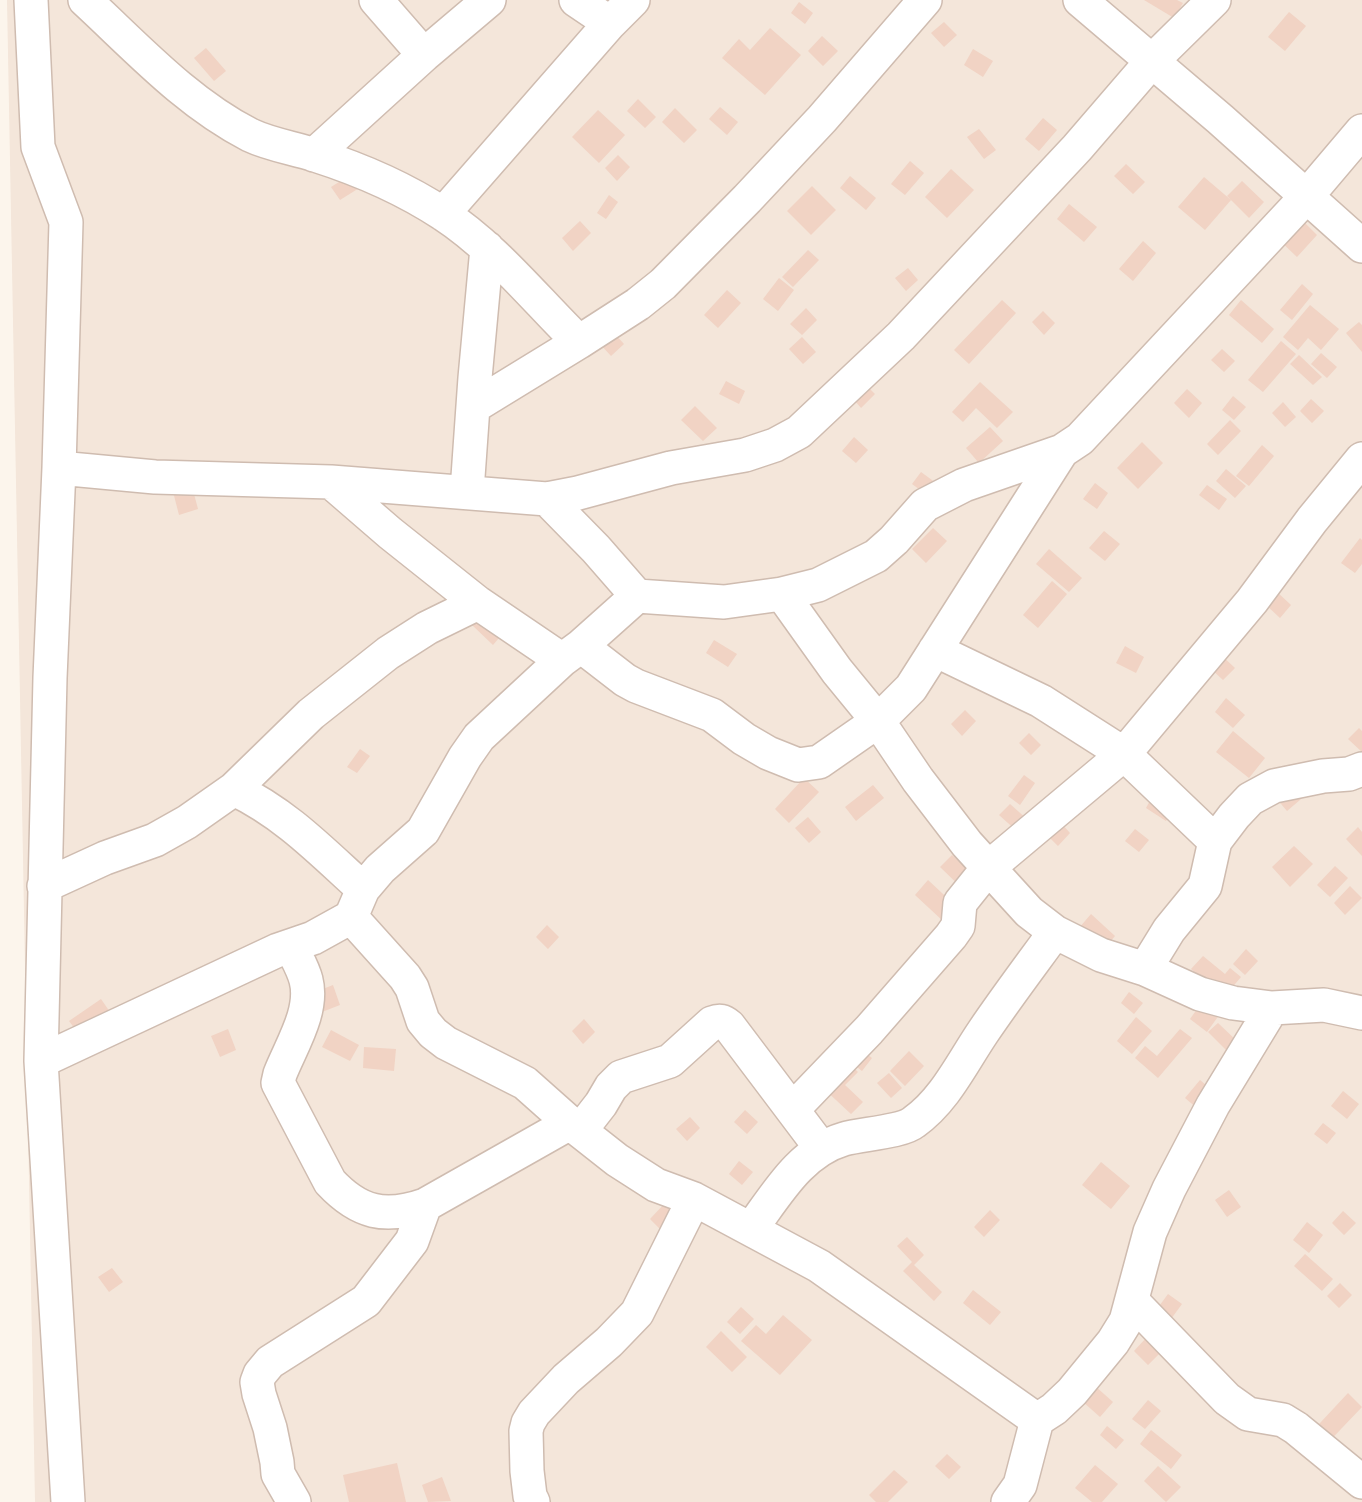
<!DOCTYPE html>
<html>
<head>
<meta charset="utf-8">
<style>
	body { margin:0 }
	canvas { display:block; background:#fcf5ec }
</style>
</head>
<body>
<canvas width="1362" height="1502"></canvas>
<script>
const c = document.querySelector('canvas').getContext('2d');
c.lineJoin = 'round';
function paint(path, color) { c.fillStyle = color; c.fill(path, 'evenodd'); }
function stroke(path, color, width, dash) { c.strokeStyle = color; c.lineWidth = width; c.lineCap = dash ? 'butt' : 'round'; c.setLineDash(dash || []); c.stroke(path); }
paint(new Path2D(`
	M7,0h1355v1502h-1327z`), '#f4e6da');
paint(new Path2D(`
	M1144,0h33l6,3 -9,15z
	M799,2l14,11 -8,11 -14,-11z
	M1289,12l17,14 -21,25 -17,-14z
	M944,22l13,13 -13,12 -13,-14z
	M770,28l31,27 -36,40 -43,-37 17,-19 11,11z
	M822,36l16,15 -15,15 -15,-15z
	M206,48l20,23 -12,10 -20,-23z
	M973,49l20,12 -10,16 -19,-12z
	M638,99l18,18 -11,11 -18,-17z
	M720,107l18,15 -11,13 -18,-16z
	M675,108l22,22 -13,13 -22,-21z
	M598,110l27,25 -26,28 -27,-26z
	M1043,118l14,12 -18,21 -14,-12z
	M979,129l17,21 -12,9 -17,-22z
	M618,155l12,12 -13,14 -12,-13z
	M910,161l14,12 -19,22 -14,-11z
	M1126,164l19,18 -12,12 -19,-18z
	M951,169l23,21 -27,28 -22,-21z
	M355,172l9,13 -24,15 -9,-13z
	M850,176l26,22 -10,12 -26,-22z
	M1204,177l27,23 -26,30 -27,-23z
	M1242,181l22,21 -15,16 -22,-22z
	M812,186l24,24 -25,25 -24,-24z
	M609,195l9,7 -12,17 -9,-6z
	M1069,204l28,23 -13,15 -27,-23z
	M1297,215l20,20 -20,22 -21,-20z
	M580,221l11,12 -18,18 -11,-13z
	M1143,241l13,12 -23,28 -14,-12z
	M808,250l11,10 -26,27 -11,-10z
	M908,268l10,12 -12,11 -11,-13z
	M779,278l15,12 -16,21 -15,-12z
	M1302,284l11,10 -21,26 -12,-10z
	M727,290l14,13 -23,25 -14,-13z
	M1002,300l14,13 -47,51 -15,-14z
	M1241,300l33,29 -12,14 -33,-28z
	M1310,305l29,24 -18,21 -13,-12 -10,12 -15,-13z
	M806,308l11,12 -15,15 -12,-11z
	M1043,311l12,12 -11,12 -12,-13z
	M1359,322l3,3v27l-16,-19z
	M613,332l11,12 -13,12 -11,-12z
	M802,337l14,15 -13,12 -14,-15z
	M1281,341l15,13 -33,38 -15,-12z
	M1222,349l13,12 -11,11 -13,-12z
	M1321,353l16,14 -10,11 -16,-14z
	M1299,355l23,22 -9,8 -23,-21z
	M726,381l19,10 -6,13 -20,-10z
	M862,381l13,13 -14,14 -12,-14z
	M980,382l33,30 -16,16 -21,-20 -13,14 -11,-10z
	M1187,389l15,14 -13,15 -15,-15z
	M1233,396l13,11 -12,13 -12,-10z
	M1311,399l13,12 -12,12 -12,-12z
	M1283,402l13,15 -11,10 -13,-14z
	M695,406l22,22 -14,13 -22,-21z
	M1230,420l11,11 -23,24 -11,-11z
	M990,427l13,14 -24,22 -13,-15z
	M854,437l14,13 -12,13 -14,-12z
	M1142,442l21,21 -25,26 -21,-21z
	M1262,445l12,11 -25,30 -13,-10z
	M1226,469l20,17 -11,12 -19,-17z
	M921,472l15,11 -9,12 -15,-11z
	M190,479l8,30 -19,6 -8,-31z
	M1095,483l13,10 -11,16 -14,-10z
	M1207,485l20,14 -8,11 -20,-15z
	M933,528l14,13 -21,22 -14,-14z
	M1104,531l16,13 -15,17 -16,-13z
	M1360,538l2,2v24l-7,9 -14,-10z
	M1049,549l33,29 -13,14 -33,-28z
	M1052,581l15,13 -29,34 -15,-13z
	M1276,591l15,14 -11,13 -16,-15z
	M484,613l20,19 -11,13 -21,-20z
	M714,640l23,14 -9,13 -22,-14z
	M1125,646l19,11 -8,16 -20,-10z
	M1220,654l15,14 -12,12 -14,-13z
	M1226,698l19,17 -12,13 -18,-16z
	M965,710l11,11 -14,15 -11,-12z
	M1359,728l3,3v21l-14,-13z
	M1233,731l32,27 -16,20 -33,-26z
	M1029,733l12,12 -10,10 -12,-12z
	M360,749l10,7 -13,17 -10,-6z
	M1024,775l11,8 -15,22 -12,-9z
	M804,778l15,14 -30,31 -14,-14z
	M873,785l11,13 -28,23 -11,-14z
	M1314,788l-27,23 -11,-13z
	M1152,797l20,13 -6,11 -20,-13z
	M1010,804l18,16 -10,12 -19,-17z
	M808,817l13,15 -12,11 -14,-15z
	M1061,823l9,10 -12,13 -10,-10z
	M1358,827l4,5v24l-16,-17z
	M1135,829l14,11 -10,12 -14,-11z
	M1294,846l19,18 -23,23 -18,-20z
	M952,855l28,26 -12,13 -28,-27z
	M1335,866l13,12 -18,19 -13,-12z
	M928,880l29,27 -14,14 -28,-26z
	M1350,886l12,12 -17,17 -11,-12z
	M1091,914l24,22 -12,14 -24,-22z
	M547,925l12,12 -11,12 -12,-12z
	M1246,949l12,12 -13,14 -12,-11z
	M1203,956l22,18 5,-6 11,9 -17,20 -33,-28z
	M333,985l7,20 -18,7 -7,-20z
	M1129,992l14,11 -9,11 -13,-11z
	M1205,998l17,13 -15,21 -17,-13z
	M101,999l11,16 -31,22 -12,-16z
	M1136,1017l16,14 -20,23 -15,-13z
	M584,1019l11,13 -12,12 -11,-13z
	M1218,1023l41,39 -29,30 6,-32 -28,-28z
	M228,1029l8,21 -16,7 -9,-21z
	M1180,1029l12,9 -34,40 -23,-20 10,-12 12,10z
	M331,1030l28,15 -9,16 -28,-14z
	M364,1047l32,2 -2,22 -31,-3z
	M858,1047l14,11 -10,13 -14,-11z
	M909,1051l15,15 -19,20 -15,-15z
	M847,1061l11,11 -13,13 18,17 -12,12 -29,-27z
	M889,1073l13,15 -11,10 -14,-15z
	M1200,1080l25,21 -15,18 -25,-21z
	M1343,1091l16,13 -12,15 -16,-13z
	M745,1110l13,12 -11,12 -13,-12z
	M690,1117l10,11 -13,13 -11,-12z
	M1323,1123l13,10 -9,11 -13,-10z
	M739,1161l14,11 -11,13 -13,-11z
	M1101,1162l29,24 -19,23 -29,-24z
	M1229,1190l12,17 -14,10 -12,-17z
	M666,1202l10,10 -16,17 -10,-10z
	M990,1210l10,10 -16,17 -10,-10z
	M1343,1211l13,12 -12,12 -12,-12z
	M1307,1222l16,13 -14,18 -16,-13z
	M907,1237l17,18 -10,10 28,27 -8,9 -31,-30 9,-9 -15,-16z
	M1305,1254l28,25 -11,12 -28,-25z
	M112,1268l11,14 -14,10 -11,-15z
	M1340,1283l12,12 -13,13 -12,-12z
	M973,1290l28,22 -11,13 -27,-22z
	M1168,1294l14,10 -11,15 -14,-10z
	M741,1307l13,12 -14,15 -13,-12z
	M783,1315l29,25 -32,35 -39,-34 15,-16 10,9z
	M721,1331l26,26 -15,15 -26,-25z
	M1147,1337l14,15 -13,13 -14,-14z
	M1086,1378l27,24 -13,15 -27,-24z
	M1348,1393l14,14 -41,43 -14,-13z
	M1148,1400l13,11 -16,18 -13,-10z
	M1107,1426l17,14 -8,9 -16,-14z
	M1151,1430l31,25 -11,14 -31,-25z
	M947,1454l14,13 -12,12 -14,-13z
	M397,1463l9,39h-57l-6,-27z
	M1095,1465l23,19 -16,18h-10l-17,-14z
	M1158,1466l23,21 -15,15 -22,-21z
	M894,1470l14,12 -20,20h-12l-7,-7z
	M442,1477l9,24 -23,1 -6,-17z`), '#f1d3c4');
const minor = new Path2D(`
	M31,0l7,147 28,75 -7,246 -9,210 -9,383 27,441
	M85,0c52,48 101,102 165,135 21,10 44,13 65,20 44,14 90,34 128,59 52,34 92,85 136,128l59,-38 25,-20 84,-85 75,-80 103,-119
	M376,0l48,55
	M576,0l34,23 23,-23
	M1080,0l140,119 142,127
	M314,155l110,-100 65,-55
	M443,214l167,-191
	M473,407l106,-65
	M59,468l96,9 176,5 216,17 31,-6 93,-25 74,-13 30,-10 24,-13 102,-96 176,-188 75,-87 62,-61
	M331,482l59,51 88,70
	M467,491l8,-113 12,-130
	M547,499l49,50 41,47
	M782,594l36,-9 58,-29 18,-16 31,-35 39,-20 98,-34 18,-12 226,-242 56,-66
	M581,646l44,34 11,6 76,29 32,24 24,14 30,12 21,-3 59,-41 33,-33 151,-237
	M935,650l106,51 83,53 91,87
	M234,789l77,-75 77,-61 39,-25 51,-25 84,57
	M44,886l61,-28 50,-18 32,-18 47,-33c52,25 87,62 129,100l-12,28 54,60 7,11 11,33 10,12 13,10 79,40 45,40 47,37 39,25 38,14 125,67 218,154 17,-11 18,-17 41,-50 13,-21 24,-89 19,-43 44,-84 59,-97
	M363,889l17,-20 43,-38 42,-74 14,-20 83,-77 19,-14 56,-50 87,6 58,-8 55,77 41,50 40,59 49,64 62,68 26,20 46,23 44,14 55,25 33,9 39,5 52,-3 38,8
	M291,946c5,11 12,22 15,34 8,31 -15,66 -26,94l-2,9 52,99c29,31 55,37 95,23l145,-82
	M1145,969l24,-39 36,-44 10,-45 19,-25 16,-17 24,-13 49,-10 26,-2 13,-5
	M41,1061l237,-111 35,-12 38,-21
	M793,1109l76,-79 82,-94 7,-10 2,-23 28,-35 136,-114 128,-153 60,-81 50,-61
	M580,1131l21,-27 10,-17 10,-10 49,-16 42,-38c8,-3 11,-2 17,3l92,122
	M751,1229c26,-35 49,-77 93,-90 17,-5 58,-7 70,-17 31,-22 48,-59 69,-90 23,-34 48,-67 72,-100
	M1132,1301l95,98 21,15 35,6 13,8 66,54
	M294,1502l-16,-28 -1,-12 -7,-34 -11,-34 -2,-12 3,-8 10,-12 96,-61 46,-60 13,-36
	M533,1502l-3,-6 -3,-25 -1,-40 2,-8 6,-10 32,-34 43,-37 28,-29 57,-114
	M1008,1502l12,-17 17,-65`);
stroke(minor, '#cfbcb0', 36);
stroke(minor, '#fff', 33);
</script>
</body>
</html>
